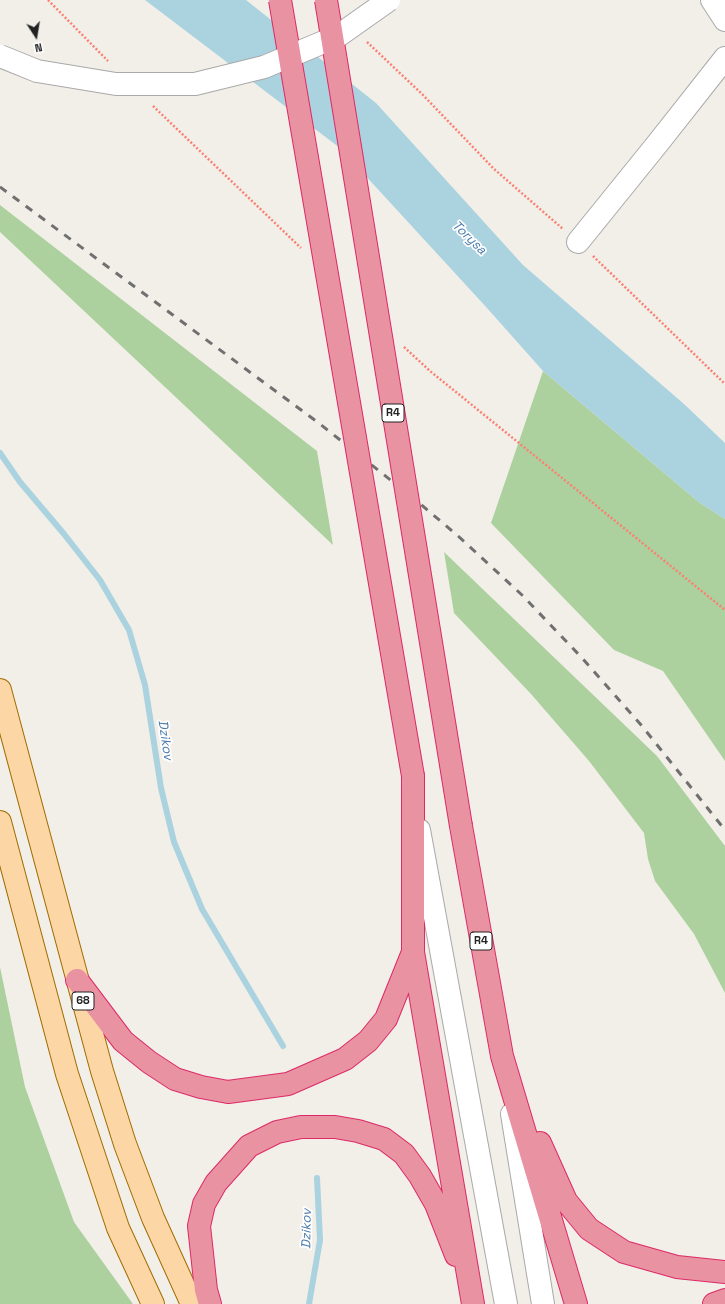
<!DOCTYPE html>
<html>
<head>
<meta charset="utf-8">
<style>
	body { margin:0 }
	#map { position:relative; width:725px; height:1304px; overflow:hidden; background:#f2efe9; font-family:"Space Grotesk",sans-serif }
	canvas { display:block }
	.north { position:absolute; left:16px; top:16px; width:40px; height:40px; -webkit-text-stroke:3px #fff; paint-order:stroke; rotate:168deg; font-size:11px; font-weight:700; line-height:16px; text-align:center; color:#222 }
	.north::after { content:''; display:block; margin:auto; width:14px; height:18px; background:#222; clip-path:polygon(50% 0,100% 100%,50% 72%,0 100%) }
</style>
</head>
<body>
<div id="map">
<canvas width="725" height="1304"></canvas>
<div class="north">N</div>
</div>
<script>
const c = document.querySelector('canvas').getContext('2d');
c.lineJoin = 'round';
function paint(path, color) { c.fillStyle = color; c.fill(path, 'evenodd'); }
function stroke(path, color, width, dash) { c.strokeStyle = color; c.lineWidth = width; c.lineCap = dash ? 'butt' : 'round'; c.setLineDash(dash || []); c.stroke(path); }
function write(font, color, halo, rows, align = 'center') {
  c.font = font + ' "Space Grotesk",sans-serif'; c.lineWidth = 3.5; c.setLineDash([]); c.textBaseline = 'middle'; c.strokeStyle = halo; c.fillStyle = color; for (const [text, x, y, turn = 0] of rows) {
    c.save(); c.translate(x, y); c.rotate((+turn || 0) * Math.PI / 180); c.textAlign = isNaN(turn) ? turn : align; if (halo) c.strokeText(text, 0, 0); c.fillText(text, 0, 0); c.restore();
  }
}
paint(new Path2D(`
	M0,205l317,246 16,94 -333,-313z
	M543,371l157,132 25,16v242l-62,-90 -49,-21 -123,-127z
	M444,552l213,204 68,90v147l-31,-59 -39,-53 -7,-22 -4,-26 -55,-72 -58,-67 -77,-81z
	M0,967l25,120 49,135 59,82h-133z`), '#add19e');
paint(new Path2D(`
	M145,0h101l130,103 147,162 161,139 41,39v76l-25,-16 -157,-132 -56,-63 -147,-160z`), '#aad3df');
stroke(new Path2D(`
	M0,453l20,29 44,52 36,46 29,50 16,55 16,103 13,54 28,67 81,137
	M309,1304l11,-64 -3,-62`), '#aad3df', 6);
const minor = new Path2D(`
	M712,0l13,20
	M578,242l80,-99 67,-85
	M419,830l87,474
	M512,1114l31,190`);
const major = new Path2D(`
	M0,690l102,381 23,73 28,74 39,86
	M0,822l67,252 51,154 35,76`);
const highway = new Path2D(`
	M413,776v176l60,352
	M461,826l41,230 74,248
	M77,980l46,61 26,21 26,17 26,8 27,5 60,-8 57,-25 23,-18 18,-22 27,-67
	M540,1143l26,58 23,28 35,23 53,15 48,5
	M210,1304l-4,-14 -7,-64 5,-22 12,-21 33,-37 28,-14 24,-5h34l23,4 26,8 20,15 16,22 16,28 20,51
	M714,1304l11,-4`);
stroke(minor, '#a9a9a9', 24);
stroke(major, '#a06b00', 24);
stroke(highway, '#dc2a67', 24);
stroke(new Path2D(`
	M48,0l60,61
	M367,42l55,52 72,75 69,60
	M153,106l148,142
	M593,256l132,128
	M404,347l26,24 295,239`), '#fa8072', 2.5, [2, 2]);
stroke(minor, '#fff', 22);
stroke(major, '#fcd6a4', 22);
stroke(highway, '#e892a2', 22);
stroke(new Path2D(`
	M0,187l320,237 92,73 45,38 65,60 61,64 59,67 83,104`), '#707070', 3, [8, 8]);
const minorBridge = new Path2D(`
	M0,56l37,15 79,13h79l69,-17 74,-31 51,-36`);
const highwayBridge = new Path2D(`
	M280,0l133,776
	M326,0l135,826`);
stroke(minorBridge, '#a9a9a9', 24, []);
stroke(highwayBridge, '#dc2a67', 24, []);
stroke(minorBridge, '#fff', 22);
stroke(highwayBridge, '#e892a2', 22);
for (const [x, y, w] of [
	[393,413,22],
	[481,941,22],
	[83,1001,22]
]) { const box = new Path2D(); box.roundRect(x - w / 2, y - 9, w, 18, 3); c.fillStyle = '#fff'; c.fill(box); stroke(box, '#222', 1); }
write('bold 11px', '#222', null, [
	["R4",393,413],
	["R4",481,941],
	["68",83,1001]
]);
write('italic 13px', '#4a7aab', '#fff', [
	["Torysa",469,238,44],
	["Dzikov",165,740,81],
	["Dzikov",307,1229,-89]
]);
</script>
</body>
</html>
